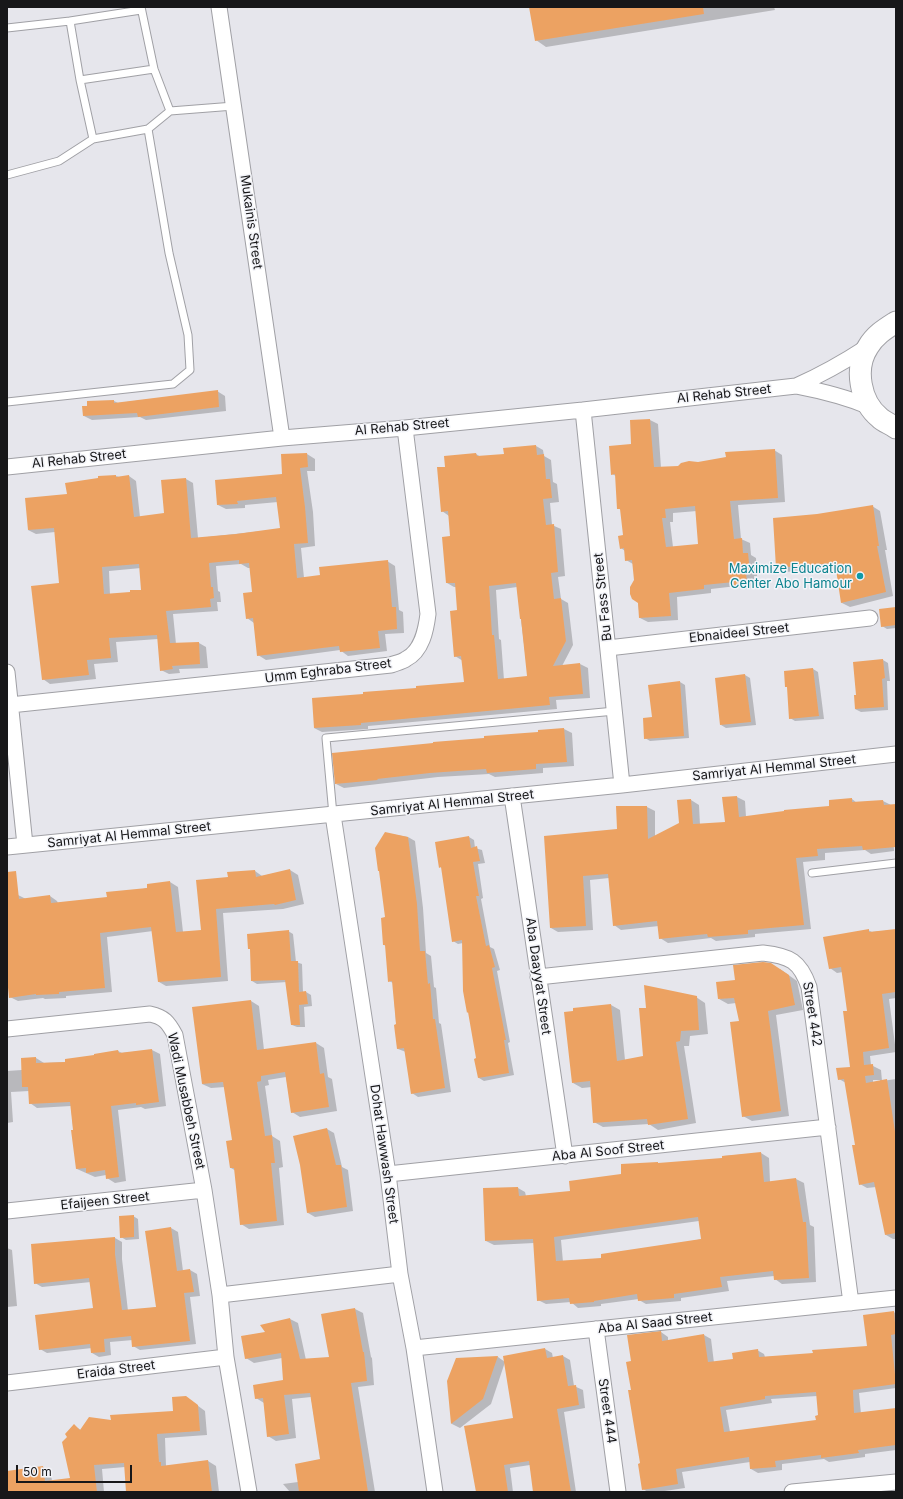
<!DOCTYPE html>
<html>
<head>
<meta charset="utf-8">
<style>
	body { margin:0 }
	#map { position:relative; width:903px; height:1499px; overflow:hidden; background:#e6e6ec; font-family:Inter,sans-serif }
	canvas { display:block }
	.frame { position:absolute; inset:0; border:8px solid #171719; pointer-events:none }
	.scale { position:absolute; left:16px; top:1465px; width:116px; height:18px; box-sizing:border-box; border:2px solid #171719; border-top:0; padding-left:5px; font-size:12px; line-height:14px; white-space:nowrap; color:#171719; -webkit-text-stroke:3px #f3f4f9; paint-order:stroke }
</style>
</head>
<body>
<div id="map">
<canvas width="903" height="1499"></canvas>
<div class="frame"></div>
<div class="scale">50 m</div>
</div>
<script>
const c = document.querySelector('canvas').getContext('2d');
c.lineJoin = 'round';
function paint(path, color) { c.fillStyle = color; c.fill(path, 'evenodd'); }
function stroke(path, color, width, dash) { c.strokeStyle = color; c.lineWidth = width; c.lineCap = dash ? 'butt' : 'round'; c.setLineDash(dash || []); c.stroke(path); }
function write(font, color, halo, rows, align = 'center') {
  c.font = font + ' Inter,sans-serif'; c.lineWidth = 3; c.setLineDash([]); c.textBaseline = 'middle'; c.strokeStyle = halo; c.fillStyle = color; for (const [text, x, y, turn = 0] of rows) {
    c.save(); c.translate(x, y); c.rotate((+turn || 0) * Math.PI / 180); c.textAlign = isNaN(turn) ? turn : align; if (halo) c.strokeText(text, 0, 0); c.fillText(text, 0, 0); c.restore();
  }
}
paint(new Path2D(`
	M530,7h244l1,3 -229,37 -10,-7z
	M217,391l8,5 1,15 -80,9 -6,-3 -48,3 -8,-4 4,-14 26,-1 4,2z
	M650,420l8,4 3,44 17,-1 96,-17 8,5 3,47 -47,3 3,34 9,4 1,12 5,3 1,18h-3l1,12 -12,1 -6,-3 -26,3v4l-34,4 1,23 -30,2 -8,-4 -7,-54 -7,-4 -1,-9 -4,-3 3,-12 -3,-26 -3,-2 -2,-32 -4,-2 20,-29 -1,-24zM697,511l2,34 -26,2 -3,-25h3v-9z
	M536,446l7,4 1,6 7,4 2,22 4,2 2,18 -9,1 2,22 9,4 4,47 -7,1 3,22 7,4 5,42 -11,21 18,-2 8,4 2,30 -34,2 1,9 -189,17v3l-46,3 -8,-4 50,-33 101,-12 -2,-22 -8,-5 3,-45 -1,-24h-3l-7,-4 5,-46 -3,-21 -7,-5 4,-43 30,-14 5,3 24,-2 -1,-6zM517,587l11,90 -24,3 -3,-40 -2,-1 -3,-49z
	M307,454l8,5v12h-8l6,41 2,34 -14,2 3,30 17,-2 66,-15 8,5 4,44 4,2 1,21 -19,1 2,17 -39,5 -8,-6 -74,10 -8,-5 -4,-32 -7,-5 6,-25 -3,-25h-2l-7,-4 -25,2 2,25 2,1 1,10h-4l1,9 -45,3 3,30 23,-1 7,4 2,21 -29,1 1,4 -11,1 -8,-4 -3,-31 -42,3 2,20 -24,2 2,15 -46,5 -7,-5 17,-95 -5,-52 -19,2 -8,-4 40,-35 48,-19 3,1 10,-1 7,5 4,36 25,-3 21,-35 7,4 5,55 83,-9 -3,-27 -33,3v3l-19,1 -8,-4 65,-30zM141,568l1,23 -10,2 -22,2 -1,-24z
	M872,506l8,5 7,39h-2l8,46 -43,11 -8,-4 -5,-35 -52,4 -8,-5 40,-52z
	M896,608v20l-9,1 -5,-3z
	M883,660l5,3 2,18h-3l1,29 -27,2 -6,-3 2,-13z
	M813,669l5,3 6,47 -29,2 -5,-3z
	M745,675l5,3 6,47 -30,3 -5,-3z
	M680,682l5,3 4,53 -39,3 -5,-3 8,-20z
	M564,729l8,4 2,33 -31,2v5l-48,4 -6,-3 -51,3 -94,11 -8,-4 149,-45 55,-6 -1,-2z
	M737,797l8,4 1,16 84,-10 22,-8 5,4 26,-2 8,4h5v29h-3l1,17 -23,3 -6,-4 -40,3v7l-22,2 8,67 -56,5v3l-39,4 -5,-3 -43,5 -8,-5 -1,-12 -38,4 -7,-5 -5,-47 -19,2 3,50 -35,2 -7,-4 -6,-91 73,-7 -1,-23h30l8,4v25l25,-12 11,-24 8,5 1,20 26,-2z
	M385,833l23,4 7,4 8,67 3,45 5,3 3,31 2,1 3,35 2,1 10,68 -33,5 -6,-4 -6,-41 -8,-3 -5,-66 -4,-2 -3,-35 -2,-1 2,-27z
	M469,837l5,3 1,8 7,2 3,13 -7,1 5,34 -2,1 9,48 4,2 6,21 -3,1 13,71 -2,1 6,32 -30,6 -5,-3 -2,-19 -8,-46 -1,-1 -5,-69 -5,1 -5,-3 -11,-73 -2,-1z
	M290,870l8,5 6,29 -21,5 -60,4 5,68 -62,5 -7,-4 -6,-51 -46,6 5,55 -46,4v2l-21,1 -2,-1 -25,3 -8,-4 -3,-29v-73h11l8,4 24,-3 7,5 1,2 50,-5 62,-16 8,5 5,45 19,-1 27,-54 26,-6 7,5z
	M868,930l4,2 24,-2v68l-7,1 7,53 -26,4 1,9 10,5 1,11 14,-2v160h-3l-7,-4 -10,-48 -9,1 -7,-4 -4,-38 -10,-63 -7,-4 12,-12 -3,-55 -5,-40 -6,1 -7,-5zM873,1080h7v1l-7,2z
	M288,931l5,3 3,28 6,2 1,29 3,-1 5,3 1,11 -8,1 1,20h-8l-5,-2 -5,-43 -30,2 -5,-3z
	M780,969l17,12 6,29 -27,5 13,101 -37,5 -9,-5 -3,-94 -4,-19 -8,1 -9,-5z
	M696,997l9,6 3,31 -18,2 -1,10h-5l12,77 -38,7 -9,-6 -46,3 -9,-5 -2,-35 -10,1 -9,-5 38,-78 9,5 5,50 19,-3 3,-48z
	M251,1001l8,5 5,44 52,-7 8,5 4,29 4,2 5,32 -37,6 -8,-5 -6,-35 -18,3 1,5 -4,1 7,50 8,5 3,26 -4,1 5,57 -35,4 -8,-5 -5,-53 -5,-3 2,-27 -8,-54 -14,1 -9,-4z
	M152,1050l8,4 6,52 -21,3 -4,-2 -23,3 8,71 -11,2 -8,-5 -1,-3 -11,2 -18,-8 -6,-63 -34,2 -7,-5 -1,-12 -18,1 2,30 -6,1v-52l15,-1 14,-12 8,5 22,-1 52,-11 4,2z
	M327,1129l7,4 8,34 6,3 5,41 -38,6 -7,-4z
	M761,1153l8,5 1,24 26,-3 8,4 6,42 4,2 2,55 -34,2 -7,-5 -1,-3 -47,5 2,10 -48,7v3l-35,3 -7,-4v-1l-38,5v2l-23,2 -7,-6 -25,2 -8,-4 -4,-57 -40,2 -8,-4 32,-53 7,4 1,4 46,-4 86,-29 2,1 63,-5v-3zM699,1221l3,18 -100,20 -39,3 -2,-22z
	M133,1216l5,3 1,20 -13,1 -5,-3z
	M171,1228l7,4 5,39 7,-1 7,4 3,22 -10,1 6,47 -56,6 -7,-4v-6l-23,2 1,13 -12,2 -7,-4v-5l-45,5 -7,-4 54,-40 -3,-27 -49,5 -7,-4 -3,-38 83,-7 7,4v17l6,52 29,-4 -11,-75z
	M7,1248l5,2 5,56 -10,1z
	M355,1309l8,4 8,44 1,1 2,27 -16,2 17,105h-85l-7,-8 15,-2 23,-22 -10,-63 -19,2 4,39 -20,3 -8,-5 -4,-33 -8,-5 28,-17 -2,-23 -28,5 -8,-5 21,-26 23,-13 8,4 8,37 24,-2z
	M893,1312l3,1v75l-37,5 2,21 35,-5v41l-31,4v3l-36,5 -5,-3 -42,5v6l-24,3 -7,-4 -1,-7 -68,10 3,16 -27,4h-10l-5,-3 -2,-25 -9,-73v-29l29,-30 7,5v4l36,-6 7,4 3,24 20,-3 23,-10 7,4 1,3 49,-3 54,-7zM817,1396l2,20 -2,5 -87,11 -4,-22 46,-7 -1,-4z
	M545,1349l7,4 1,5 10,-2 7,4 4,26 9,4 2,18 -21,4 12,80h-42l-4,-27 -20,3 3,24h-37l38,-73 -9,-57 -14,42 -31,24 -8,-4 -4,-43 9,-22 41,-2 7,5z
	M186,1397l19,14 2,24 -42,3 1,28 42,-5 8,5 3,26h-92l-2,-25 -23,2 2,23h-97v-20l36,-5 8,5 1,10 19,-3 -3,-42 6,-11 7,4 31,-9 62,-9z`), '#0003');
paint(new Path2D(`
	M529,7h174l1,7 -169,27z
	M218,390l1,17 -81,10 -1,-4 -54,3 -1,-10h5v-5l27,-1v3z
	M650,419l4,48 24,-1 3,-3 8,-2 9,1 28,-5 -1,-5 50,-3 3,49 -48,3 4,38 8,-1 1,15h5l2,19h-4l1,12 -13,1v-3l-30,3v4l-35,4 2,23 -32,2 -1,-15 -6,-4 -2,-5v-7l4,-7 -2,-20 -7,1 -1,-13 -4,1 -2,-13 5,-1 -3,-26h-3l-2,-35 -4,1 -2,-29 22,-2 -1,-24zM695,506l3,38 -32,3 -4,-29h4l-1,-9z
	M536,445l1,10 7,-1 2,25h4l2,19 -9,1 3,26 8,-1 4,48 -7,1 3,26 7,-1 5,43 -13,25 27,-3 3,31 -34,3 1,8 -189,18v2l-47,3 -2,-30 51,-4v-2l53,-4v-2l48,-4 -3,-26 -7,1 -4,-46 7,-1 -2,-27h-9l-4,-46 8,-1 -2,-25 -7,1 -4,-45h8l-1,-11 32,-3 1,3 27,-2 -1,-6zM516,583l4,36h1l6,57 -29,3 -4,-44h-2l-3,-49z
	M307,453l1,14 -8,1 5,39 3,36 -14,1 3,34 23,-3 -1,-8 69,-7 4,47h4l1,22 -19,2 2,17 -40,4 -1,-6 -82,10 -4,-38 -7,1 -3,-26 9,-1 -3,-29 -10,1v-4l-30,3 2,24h2l1,11 -4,1 1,8 -45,4 4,32 29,-1 1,22 -28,2 1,3 -13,2 -3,-36 -48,3 2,20 -24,2 2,15 -47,5 -11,-94 28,-3 -5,-55 -26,2 -3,-32 42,-4 -2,-11 33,-5v-2l18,-1v2l13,-2 5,42 30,-4 -3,-33 25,-2 5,60 45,-4 44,-6 -4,-31 -39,4 1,3 -21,1 -2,-25 67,-6 -1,-20zM139,564l2,26h-11v2l-26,2 -2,-27z
	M873,505l6,41h-2l9,46 -45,11 -6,-40 -59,5 -3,-50 44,-4z
	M896,607v18l-15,2 -2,-18z
	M883,659l2,19 -3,1 2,28 -29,2 -1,-14h2l-3,-33z
	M813,668l6,48 -30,3 -2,-32h-2l-1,-16z
	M745,674l6,48 -31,3 -5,-47z
	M680,681l4,55 -40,3 -1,-21 9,-1 -4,-32z
	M564,728l3,34 -31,2v5l-49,4 -1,-4 -56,4 -53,6 1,1 -43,4 -3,-31 101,-10v-1l51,-4v-2l54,-4v-2z
	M737,796l2,21 45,-6v-1l45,-4v-6l23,-2v4l31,-2 1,5 12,-1v43l-33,3 -1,-4 -45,3 1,7 -22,2 8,67 -56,5v4l-40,3 -1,-3 -48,5 -2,-18 -44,5 -5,-52 -25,2 3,50 -36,2 -6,-92 73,-7 -1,-23h31l1,33 31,-16 -2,-23 14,-1 2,25 32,-2 -3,-25z
	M385,832l23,5 9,67 3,47h5l3,33 2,-1 3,36h2l10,69 -34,6 -7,-46 -7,1 -3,-24 2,-1 -4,-43 -4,1 -3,-37h-2l-2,-27 4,-1 -6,-46h-1l-3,-23z
	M469,836l2,12 6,-2 3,15 -7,1 6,34h-3l10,50 3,-1 6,22 -3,1 14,72h-2l5,33 -31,5 -4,-19 2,-1 -8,-46 -1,1 -4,-22 -1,-51 -10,2 -11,-75 -2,1 -4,-26z
	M290,869l6,31 -21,5 -1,-1 -58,5 5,68 -63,5 -7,-55 -51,6 5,55 -46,4v2l-23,1v-1l-27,4 -2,-21v-105l9,-1 3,28 31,-4 1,8 56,-6 -1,-5 41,-4v-4l23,-3 6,51 25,-2 -5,-50 32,-3 -1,-5 28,-2 1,7z
	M869,929v3l27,-3v63l-14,2 7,54 -26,4 1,13 9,-1 1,11 -9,1 1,7 21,-4 9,59v95l-11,2 -11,-53 -15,3 -7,-40h3l-11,-66 -6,1 -2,-12 14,-1 -7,-56h4l-6,-44 -12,2 -6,-32z
	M289,930l2,31h7l1,31 7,-1 2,13 -9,1 1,20h-9l-6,-45 -34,1 -1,-32h-2l-1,-15z
	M763,962l8,1 18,12 6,30 -27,6 13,100 -39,6 -12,-95 9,-1 -5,-23 -16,1 -2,-17 19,-2 -2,-15z
	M644,985l53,11 2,34 -18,1 -1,10 -4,1 12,77 -40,6 -1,-6 -54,4 -3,-42 -18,2 -8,-71 9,-1v-3l38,-4 6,57 26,-5 -4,-48h7z
	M251,1000l6,50 59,-8 4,32 4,-1 5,34 -38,6 -6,-41 -24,4v5l-4,1 8,54 7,-1 3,28h-4l6,58 -37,4 -6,-57h-4l-4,-27 6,-1 -9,-58 -21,2 -10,-77z
	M152,1049l7,53 -23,3v-2l-25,3 8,71 -13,2 -1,-9 -19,3v-5l-10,1 -5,-39h2l-3,-28 -41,2 -1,-17h-6l-1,-29 15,-1v6l29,-1v-3l29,-4v-1l24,-4 1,3z
	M327,1128l9,37h5l6,42 -40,6 -7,-48 -7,-29z
	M761,1152l3,30 32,-4 7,44h3l3,56 -35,2 -1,-9 -53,6 2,10 -48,7v4l-36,3 -1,-7 -43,7v1l-24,2 -1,-6 -32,3 -4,-62 -48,2 -2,-53 35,-1 1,9 51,-5 -1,-10 52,-7v-10l37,-2v1l64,-5v-2zM698,1217l3,22 -100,15v4l-45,3 -2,-24z
	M134,1215v22l-14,1 -1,-22z
	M171,1227l6,44 13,-2 4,23 -10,1 6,48 -58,6 -1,-11 -27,3 1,13 -14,1 -1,-9 -51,6 -4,-35 58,-7 -4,-30 -55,6 -3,-40 84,-7v17l7,56 34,-3 -11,-76z
	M355,1308l8,44h1l3,29 -16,2 17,109h-69l-4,-28 25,-5 -10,-66 -26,2 5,39 -22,3 -4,-39 -8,1 -2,-14 30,-5 -2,-27 -36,6 -4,-23 24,-4 -5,-7 30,-7 10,41 29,-2 -8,-43z
	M894,1311l2,23 -5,1 5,49 -43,6 1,23 42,-5v37l-38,5 1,3 -38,5v-3l-46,6 1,6 -26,2 -1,-12 -73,12 2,15 -36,6 -4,-26 2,-1 -12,-73h3l-5,-28 5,-1 -4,-26 34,-4 1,10 42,-7 4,28 25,-3 -1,-6 26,-4 1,8 54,-4 -1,-3 55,-4 -4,-31zM816,1392l2,23 -3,1 1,4 -92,12 -4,-25 45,-8v-3z
	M545,1348l2,10 16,-3 5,31 8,-1 3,20 -22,4 14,83h-38l-4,-31 -25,4 4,27h-32l-12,-66 49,-8 -10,-62z
	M498,1356l-15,43 -32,25 -4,-43 9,-23z
	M186,1396l12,9 2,26 -43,3 2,28h2v4l47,-6 4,32h-86l-2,-29 -30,2 3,27h-90v-21l36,-5 2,15 25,-3 -8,-36 5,-5 -2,-3 9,-10 6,6 9,-13 22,3 -1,-5 63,-4 -1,-14z`), '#eca262');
const lane = new Path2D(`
	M141,7l13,62 16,42
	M70,21l10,59 74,-11
	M7,28l63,-7 71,-11
	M80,80l13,59
	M7,175l52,-14 34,-22 55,-10 22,-18 64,-5
	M7,402l166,-18 17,-14 -2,-35 -19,-82 -21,-124
	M333,815l-7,-77 289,-27
	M812,873l84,-10`);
const street = new Path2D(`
	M219,7l63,431
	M796,386c25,-11 48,-24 71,-39
	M583,410l39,375
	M7,467l275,-29 123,-10 178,-18 213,-24c26,5 50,11 74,21
	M608,648l262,-30
	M7,672l18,173
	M10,705l381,-40c5,-2 11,-3 15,-6 16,-8 20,-29 22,-45l-23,-186
	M512,796l53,360
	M333,815l55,359 12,100 14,74 21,144
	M7,847l615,-62 274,-31
	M538,977l225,-24c27,3 37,8 46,34l42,316
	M7,1029l143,-15c14,3 18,8 25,21l29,155 16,105 6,62 23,135
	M388,1174l440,-47
	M7,1211l197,-21
	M220,1295l180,-21
	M596,1329l22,163
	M414,1348l482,-50
	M7,1383l219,-26
	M792,1492l104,-10`);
const secondary = new Path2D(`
	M896,322c-11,7 -21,13 -28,25 -14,21 -8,55 12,71 4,4 11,6 16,10`);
stroke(lane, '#a0a0a5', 9);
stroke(street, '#a0a0a5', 17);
stroke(secondary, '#a0a0a5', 23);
stroke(lane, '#fff', 7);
stroke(street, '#fff', 15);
stroke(secondary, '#fff', 21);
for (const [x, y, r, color] of [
	[860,576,4,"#0f9aa8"]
]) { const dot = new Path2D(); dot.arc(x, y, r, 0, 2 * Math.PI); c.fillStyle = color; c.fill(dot); stroke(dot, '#f3f4f9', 1.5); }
write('13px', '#171719', '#f3f4f9', [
	["Mukainis Street",251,222,82],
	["Al Rehab Street",724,394,-6],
	["Al Rehab Street",402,427,-5],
	["Al Rehab Street",79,459,-6],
	["Bu Fass Street",603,597,-96],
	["Ebnaideel Street",739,633,-6],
	["Umm Eghraba Street",328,671,-7],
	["Samriyat Al Hemmal Street",774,768,-6],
	["Samriyat Al Hemmal Street",452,803,-6],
	["Samriyat Al Hemmal Street",129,835,-6],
	["Aba Daayyat Street",538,976,82],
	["Street 442",812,1014,81],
	["Wadi Musabbeh Street",186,1101,78],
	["Aba Al Soof Street",608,1151,-6],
	["Dohat Hawwash Street",384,1154,82],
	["Efaijeen Street",105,1201,-6],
	["Aba Al Saad Street",655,1323,-6],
	["Eraida Street",116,1370,-7],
	["Street 444",607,1411,82]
]);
write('13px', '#0d838f', '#f3f4f9', [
	["Maximize Education",852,569],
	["Center Abo Hamour",852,584]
], 'right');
</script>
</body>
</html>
